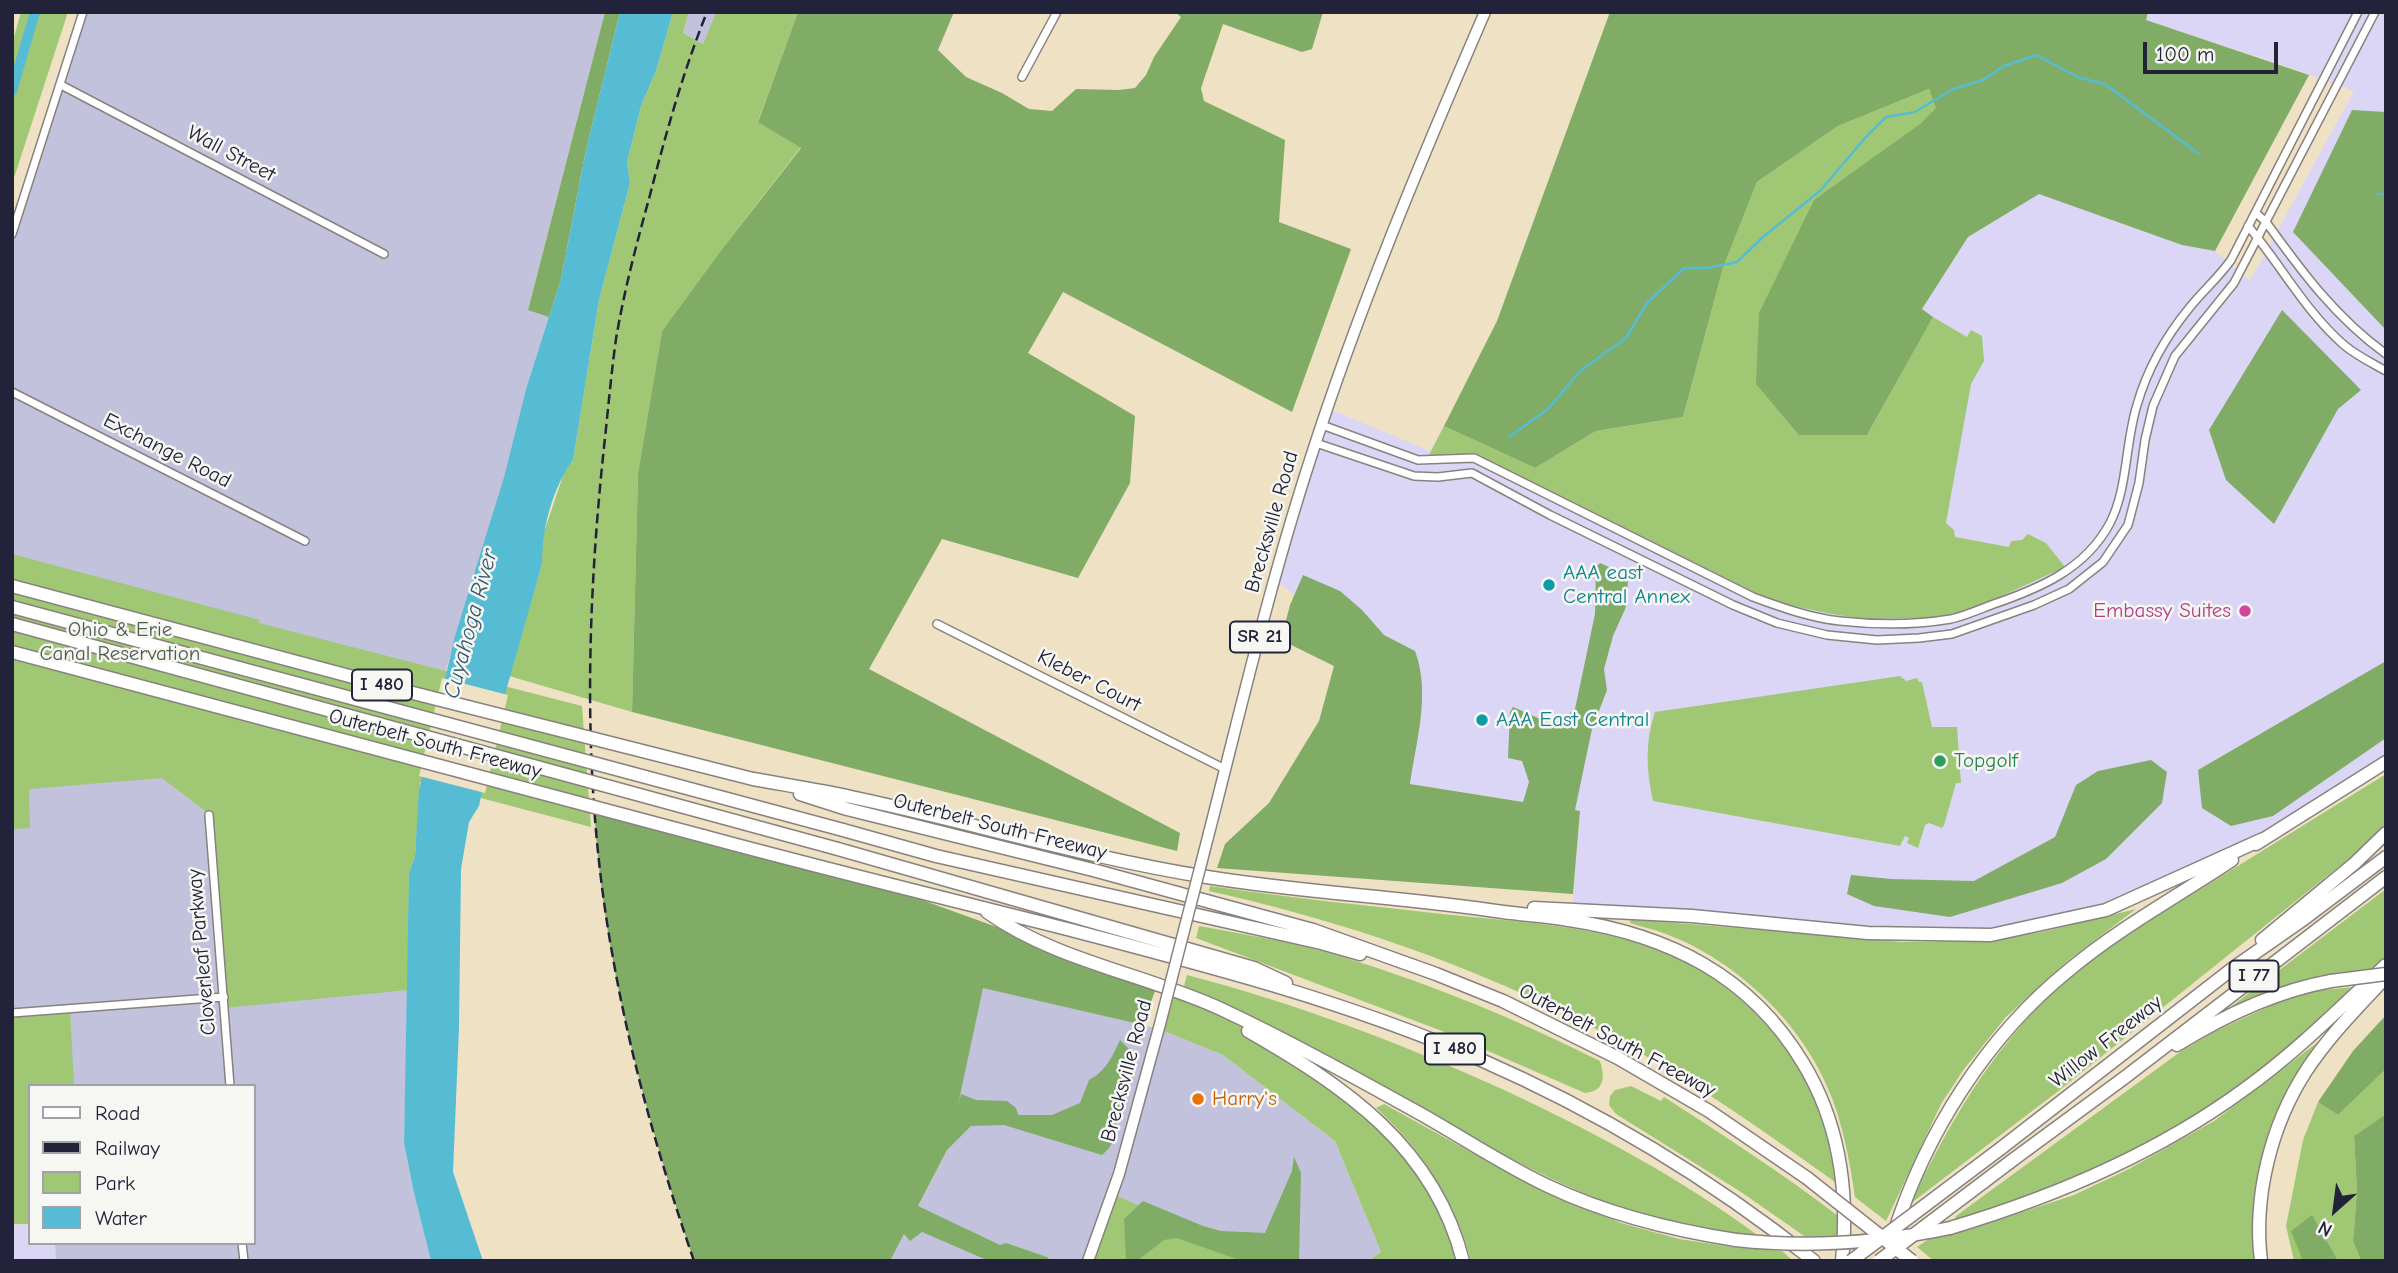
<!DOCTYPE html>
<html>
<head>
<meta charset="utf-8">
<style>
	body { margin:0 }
	#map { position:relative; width:2398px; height:1273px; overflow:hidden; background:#efe1c3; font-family:"Comic Neue",sans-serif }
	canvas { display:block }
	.frame { position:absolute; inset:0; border:14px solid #22223b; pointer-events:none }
	.legend { position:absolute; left:28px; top:1084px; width:228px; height:161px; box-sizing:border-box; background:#f6f6f2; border:2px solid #a1a1a9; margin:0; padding:9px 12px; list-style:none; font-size:21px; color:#22223b }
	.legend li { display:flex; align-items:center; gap:14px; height:35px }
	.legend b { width:35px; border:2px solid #a1a1a9 }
	.north { position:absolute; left:2300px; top:1175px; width:70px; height:70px; -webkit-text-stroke:5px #f6f6f2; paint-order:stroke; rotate:208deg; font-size:19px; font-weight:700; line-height:28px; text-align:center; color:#22223b }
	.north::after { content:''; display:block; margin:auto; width:24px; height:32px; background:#22223b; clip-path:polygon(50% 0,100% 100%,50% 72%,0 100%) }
	.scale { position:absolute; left:2143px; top:42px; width:135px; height:32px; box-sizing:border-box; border:4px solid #22223b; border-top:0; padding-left:9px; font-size:21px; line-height:24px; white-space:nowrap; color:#22223b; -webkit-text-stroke:5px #f6f6f2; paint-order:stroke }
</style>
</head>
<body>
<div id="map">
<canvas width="2398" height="1273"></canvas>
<div class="frame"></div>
<ul class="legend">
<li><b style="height:9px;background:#fff"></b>Road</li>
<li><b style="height:9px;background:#22223b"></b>Railway</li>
<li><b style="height:19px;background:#a0c874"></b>Park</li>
<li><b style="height:19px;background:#56bcd4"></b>Water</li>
</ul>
<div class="north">N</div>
<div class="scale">100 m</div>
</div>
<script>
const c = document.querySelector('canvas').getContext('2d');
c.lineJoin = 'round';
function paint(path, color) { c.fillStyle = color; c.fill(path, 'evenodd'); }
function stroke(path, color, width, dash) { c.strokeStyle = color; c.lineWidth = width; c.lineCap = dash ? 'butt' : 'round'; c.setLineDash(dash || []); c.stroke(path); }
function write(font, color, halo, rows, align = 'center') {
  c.font = font + ' "Comic Neue",sans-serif'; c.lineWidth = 5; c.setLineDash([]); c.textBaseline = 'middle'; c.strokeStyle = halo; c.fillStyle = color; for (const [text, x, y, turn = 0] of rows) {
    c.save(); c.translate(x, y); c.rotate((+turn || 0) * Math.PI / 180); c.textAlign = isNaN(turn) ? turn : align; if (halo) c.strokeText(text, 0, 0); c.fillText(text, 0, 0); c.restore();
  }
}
paint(new Path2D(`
	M2148,12h238v750l-123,77 -157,71 -115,25 -419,-25 8,-99 -170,-27 -66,-152 -69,-52 52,-172 103,43 14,-25 91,42 397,-152 -10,-7 46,-72 72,-44 142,52 33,6 35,30 104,-190 -66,-24 -143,-47z
	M30,1224v19h25l1,18h-44v-36z`), '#dcd6f6');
paint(new Path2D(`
	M83,12h522l-77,297 21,8 -23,72 -22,88 -67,223 -425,-116v-350z
	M689,12h27l-13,32 -20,-11z
	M12,673l398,231 -6,239 10,50 17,68h-375l-1,-18h199v-157h-224v138h-18z
	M983,987l176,42 64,26 112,86 46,111 -13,9h-478l58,-113z`), '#c2c2dc');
paint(new Path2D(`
	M21,12h47l-56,172v-140z
	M673,12h16l-6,21 20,11 13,-32h82l-40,109 43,26 -82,106 -57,78 -24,142 -6,239 -123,-36 33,-112v-26l22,-65 9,-13 26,-160 31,-117 -3,-21 14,-56 15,-35z
	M1929,89l8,19 -17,16 -53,311 66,-118 34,20 4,-7 11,6 2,25 -13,23 -25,139 8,7 1,7 54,10 2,-6 11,-1 6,-6 18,9 19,24 -72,33 -40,15 -27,3 -64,1 -36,-6 -54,-12 -282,-140 -30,-6 -32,2 16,-31 91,42 61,-37 87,-14 40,-149 34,-86 81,-56z
	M12,554l248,66 -1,3 323,83 9,121 -171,-45 -5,74 -6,17 -1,117 -183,18 -16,-194 -47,-36 -133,11 1,39 -18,1z
	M1900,676l6,5 11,-3 2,4h3l10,45h25l4,56h-5l-12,42 -2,3 -13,-5 -4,2 -7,23 -11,-5 2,-5 -4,-2 -5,10 -247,-45c-7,-31 -8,-59 2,-89z
	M2386,774v49l-24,25 -301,241 -151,115c39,-80 78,-149 142,-211 28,-27 62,-49 94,-70z
	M1210,886c80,12 161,20 242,29 109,11 218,14 300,95 25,25 45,50 59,81 11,23 30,65 24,91 -75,-54 -155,-110 -237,-152 -124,-64 -254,-109 -389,-139z
	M2386,889v69l-12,12 -54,6 -51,17 -35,16 -2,-3z
	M2136,909l-66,50 -64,58 -42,52 -23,35 -55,117 -31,-24c-5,-34 -11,-67 -23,-99 -27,-72 -94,-137 -166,-164 -12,-5 -24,-7 -36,-11l1,-4 270,23 82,-1 59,-9z
	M1199,926c49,9 100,17 147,32 88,27 172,62 254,103 5,16 5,30 -15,32l-143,-62 -246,-93z
	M1187,975c108,28 213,68 315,114 90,42 179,89 258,148 -55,-7 -113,-17 -165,-39 -66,-27 -127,-63 -189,-97 -74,-40 -147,-79 -222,-115z
	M2355,987c-35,33 -70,66 -108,96 -87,66 -190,104 -293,138l2,-5 224,-164 36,-21 84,-39z
	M1167,989l64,32 81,48 105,93 46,99h-95l13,-9 -46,-111 -112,-86 -64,-26z
	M70,1008l4,78h-44v138h-18v-211z
	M2318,1042c-14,23 -30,45 -41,70 -20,44 -29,101 -22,149h-321l-17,-14 12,-8 39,-9 106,-35 55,-26 85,-48z
	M2386,1069v45l-32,22 3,55 -4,50 8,20h-67l-8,-35 17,-86 15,-38 20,13z
	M1631,1086l30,15 3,-4c59,38 118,76 174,119l-1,22h-30l-66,-46 -125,-78 -7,-9 1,-9 5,-6z
	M1384,1104l143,79 94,40 58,16 54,8 49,4 11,10h-322c-15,-59 -50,-113 -95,-153z
	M1113,1194l143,64 3,3h-171z`), '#a0c874');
paint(new Path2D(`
	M605,12h15l-34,138 -25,129 -12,38 -21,-7z
	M798,12h156l-16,38 28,27 36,16 27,16 23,2 24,-22 43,1 16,-2 11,-13 8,-18 27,-40 -6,-5h148l-11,37 -10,3 -79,-28 -22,64 3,13 81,39 -6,82 72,27 -59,163 -229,-120 -35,61 107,63 -5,67 -52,95 -136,-39 -73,130 311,164 -3,18 -545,-139 6,-239 24,-142 57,-78 82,-105 -43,-26z
	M1610,12h538l-2,8 163,55 -94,176 -33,-6 -143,-51 -71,43 -46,72 11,8 -66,118h-68l-43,-51 3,-71 55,-113 106,-76 16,-16 -7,-19 -91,37 -81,56 -34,86 -40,149 -87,14 -61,37 -91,-42 53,-105z
	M2352,110l34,2v218l-93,-98z
	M2282,310l79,80 -23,19 -64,115 -48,-44 -17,-50z
	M1600,563l20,9 8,9 -2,26 -13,29 -9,33 3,21 -15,39 -17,81 5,1 -7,83 -356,-26 8,-24 44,-41 50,-82 15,-55 -53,-26 9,-35 13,-30 37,16 22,19 22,25 31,16c16,43 1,90 -5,133l113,18 6,-20 -7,-21 -14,-3 2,-46 3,-5 34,15 12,-1 16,-12 20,-95 1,-47z
	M2386,661v77l-113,78 -42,10 -29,-18 -4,-38z
	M2151,760l16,12 -5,31 -56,56 -44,24 -112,34 -76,-11 -27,-12 4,-19 40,4 83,2 81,-44 21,-52 22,-14z
	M594,804l306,88 257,93 -14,40 -160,-37 -25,117 3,-11 15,6 31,1 9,7 2,7h34l28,-12 9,-23c17,-9 23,-23 31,-40l13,13 3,9c-4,14 -13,27 -16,42 -5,19 0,37 -18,51l-98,-30 -33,1 -24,24 -29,56 82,39 6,-2 41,14 4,4h-62l-67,-29 -12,9 -6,-7 -14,27h-196c-48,-143 -93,-306 -100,-457z
	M2386,1015v54l-48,46 -20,-13 35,-51z
	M2386,1114v147h-25l-8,-20 4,-50 -3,-55z
	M1294,1157l7,16 -2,88h-57l-65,-23 -13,2 -27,21h-11l-2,-42 19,-18 60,25 18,5 44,2 27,-62z
	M2312,1215l26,46h-35l-12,-30z`), '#80ac66');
paint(new Path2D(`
	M620,12h53l-17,59 -15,35 -14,56 3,21 -31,117 -26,160c-21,29 -31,68 -31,104l-48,169 -15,73 -10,16 -8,47 -2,158 -6,145 30,89h-52l-17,-68 -10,-50 5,-270 6,-17 4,-66 36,-154 49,-159 22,-88 35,-110 25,-129z`), '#56bcd4');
paint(new Path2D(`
	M442,678l66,17 -23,98 -66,-17z`), '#efe1c3');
stroke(new Path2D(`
	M2378,194l8,1
	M1509,437l40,-29 31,-37 46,-33 21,-35 37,-35h23l30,-6 26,-25 58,-47 44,-52 21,-21 29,-5 38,-23 30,-9 21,-14 32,-11 44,23 25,6 94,70`), '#56bcd4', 2.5);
stroke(new Path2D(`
	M12,91l23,-79`), '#56bcd4', 10);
const minor = new Path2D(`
	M1022,77l35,-65
	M61,85l323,169
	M2256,213l10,9c36,50 70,96 120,132
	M2248,226c33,39 57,85 96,119 13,11 28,18 42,26
	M12,234l71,-222
	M12,392l293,149
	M1322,425l96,35 56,-2 279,139c27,10 58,21 87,24 36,4 75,4 111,-2 13,-3 27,-9 40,-14 47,-16 94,-35 119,-82 18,-35 15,-80 27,-118 10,-35 30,-70 53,-98 13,-16 29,-30 41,-47l127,-248
	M1316,443l98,33 24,1 34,-4 78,42 183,90 44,18 50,12 50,5 42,-2 33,-4 82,-29 35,-16 34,-27 25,-37 11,-42 6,-43 8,-34 22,-50 59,-73 141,-271
	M937,624l288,145
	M209,815l21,271
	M12,1013l212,-16
	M242,1243l2,18`);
const primary = new Path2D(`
	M1209,833c32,-125 61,-250 101,-373 49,-153 111,-300 175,-448
	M1088,1261l31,-87 41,-150`);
const motorway = new Path2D(`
	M753,779c33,6 66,11 98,18 119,25 236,61 356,80 98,16 198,20 296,35 22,3 44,4 66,8 99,15 181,55 234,143 37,61 46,128 39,198
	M800,794l47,15 246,61 220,60 123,44 67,27 115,57 91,53 98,67
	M843,830l93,26 385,87 39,11
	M703,836c122,33 245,63 368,94 138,36 277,72 408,129 119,52 233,121 335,202
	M2256,844l130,-82
	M838,849l416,119 32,15
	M1534,908l158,8 176,17 123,2 115,-25 157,-71
	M987,912c69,49 158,62 234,97 68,32 133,68 198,104 43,24 84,52 129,73 59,28 123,44 188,54
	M2262,940l93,-77 31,-30
	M1248,1031c96,55 186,115 215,230
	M2177,1045c48,-30 99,-54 154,-64
	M2000,1149l232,-180 73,-51 81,-61
	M2014,1159l110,-81 262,-201
	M1950,1228c104,-31 204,-73 292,-137 52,-37 97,-82 144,-126
	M1894,1233c32,-100 92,-196 175,-263 50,-42 109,-74 163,-110
	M2261,1261c-8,-64 10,-136 45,-190 22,-34 52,-64 80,-94`);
stroke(minor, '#88827f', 10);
stroke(primary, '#88827f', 13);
stroke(motorway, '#88827f', 15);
stroke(minor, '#fff', 7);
stroke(primary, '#fff', 10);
stroke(motorway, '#fff', 12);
stroke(new Path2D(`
	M694,1261c-34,-99 -63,-200 -81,-303 -31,-169 -27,-341 -9,-511 4,-36 7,-72 12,-108 8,-48 21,-97 34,-144 16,-62 33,-123 57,-183`), '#22223b', 2.5, [10, 5]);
const primaryBridge = new Path2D(`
	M1160,1024l49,-191`);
const motorwayBridge = new Path2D(`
	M12,586l401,107 340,86
	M12,607l831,223
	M12,624l826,225
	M12,652l691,184
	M2331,981l55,-7
	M1807,1178l105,83
	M1736,1240c73,8 143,3 214,-12
	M1851,1261l149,-112
	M1879,1261l135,-102`);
stroke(primaryBridge, '#88827f', 13, []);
stroke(motorwayBridge, '#88827f', 15, []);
stroke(primaryBridge, '#fff', 10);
stroke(motorwayBridge, '#fff', 12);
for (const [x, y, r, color] of [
	[1549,585,7,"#0f9aa8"],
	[2245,611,7,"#d1479c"],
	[1482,720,7,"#0f9aa8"],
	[1940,761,7,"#2e9e5b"],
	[1198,1099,7,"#e8710a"]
]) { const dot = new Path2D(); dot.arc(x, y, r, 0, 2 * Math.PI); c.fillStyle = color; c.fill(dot); stroke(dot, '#f6f6f2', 2.5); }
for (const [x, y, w] of [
	[1260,637,60],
	[382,685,60],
	[2254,976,49],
	[1455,1049,60]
]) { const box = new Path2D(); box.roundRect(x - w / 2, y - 15.5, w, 31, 5); c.fillStyle = '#f6f6f2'; c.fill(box); stroke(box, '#22223b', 2); }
write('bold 19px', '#22223b', null, [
	["SR 21",1260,637],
	["I 480",382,685],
	["I 77",2254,976],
	["I 480",1455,1049]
]);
write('21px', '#22223b', '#f6f6f2', [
	["Wall Street",231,154,28],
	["Exchange Road",167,451,27],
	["Brecksville Road",1272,522,-74],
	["Kleber Court",1089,681,27],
	["Outerbelt South Freeway",435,744,15],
	["Outerbelt South Freeway",1000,827,14],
	["Cloverleaf Parkway",202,952,-95],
	["Outerbelt South Freeway",1617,1041,28],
	["Willow Freeway",2106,1042,-38],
	["Brecksville Road",1127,1071,-75]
]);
write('21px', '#0d838f', '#f6f6f2', [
	["AAA east",1563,573],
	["Central Annex",1563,597],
	["AAA East Central",1496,720]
], 'left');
write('21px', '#b23c85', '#f6f6f2', [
	["Embassy Suites",2231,611]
], 'right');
write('21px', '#4e5c4f', '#f6f6f2', [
	["Ohio & Erie",120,630],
	["Canal Reservation",120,654]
]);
write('21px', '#27864d', '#f6f6f2', [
	["Topgolf",1954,761]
], 'left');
write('21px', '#c56008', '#f6f6f2', [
	["Harry's",1212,1099]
], 'left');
write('italic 23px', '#345871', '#f6f6f2', [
	["Cuyahoga River",471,624,-75]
]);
</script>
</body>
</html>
